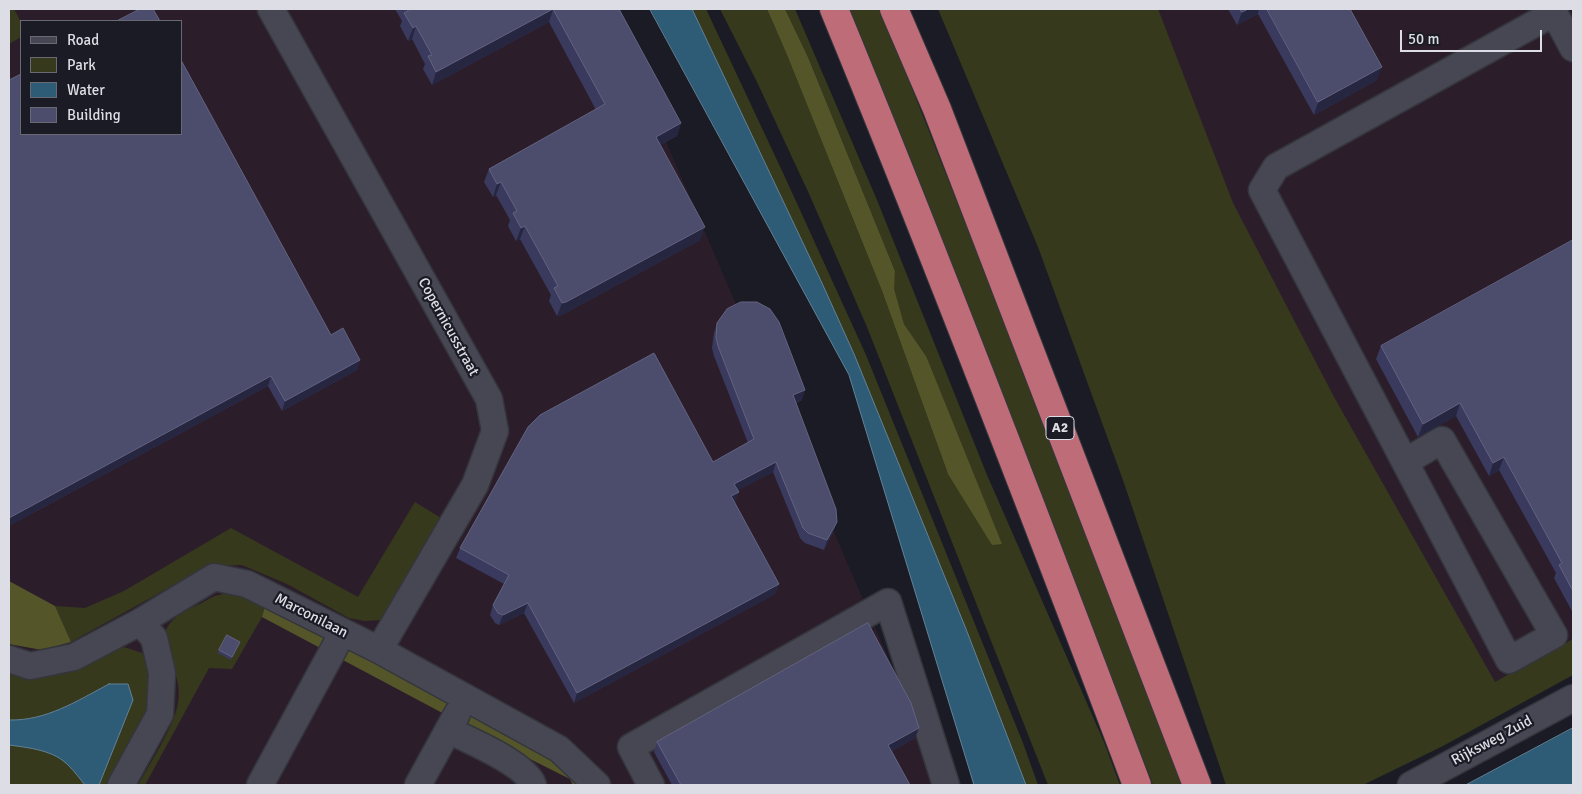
<!DOCTYPE html>
<html>
<head>
<meta charset="utf-8">
<style>
	body { margin:0 }
	#map { position:relative; width:1582px; height:794px; overflow:hidden; background:#1a1b25; font-family:Signika,sans-serif }
	canvas { display:block }
	.frame { position:absolute; inset:0; border:10px solid #dddee5; pointer-events:none }
	.legend { position:absolute; left:20px; top:20px; width:162px; height:115px; box-sizing:border-box; background:#1a1b25; border:1px solid #686972; margin:0; padding:6px 9px; list-style:none; font-size:15px; color:#dddee5 }
	.legend li { display:flex; align-items:center; gap:10px; height:25px }
	.legend b { width:25px; border:1px solid #686972 }
	.scale { position:absolute; left:1400px; top:30px; width:142px; height:22px; box-sizing:border-box; border:2px solid #dddee5; border-top:0; padding-left:6px; font-size:15px; line-height:18px; white-space:nowrap; color:#dddee5; -webkit-text-stroke:4px #1a1b25; paint-order:stroke }
</style>
</head>
<body>
<div id="map">
<canvas width="1582" height="794"></canvas>
<div class="frame"></div>
<ul class="legend">
<li><b style="height:6px;background:#464752"></b>Road</li>
<li><b style="height:14px;background:#37391d"></b>Park</li>
<li><b style="height:14px;background:#2e5b75"></b>Water</li>
<li><b style="height:14px;background:#4c4c6d"></b>Building</li>
</ul>
<div class="scale">50 m</div>
</div>
<script>
const c = document.querySelector('canvas').getContext('2d');
c.lineJoin = 'round';
function paint(path, color) { c.fillStyle = color; c.fill(path, 'evenodd'); }
function stroke(path, color, width, dash) { c.strokeStyle = color; c.lineWidth = width; c.lineCap = dash ? 'butt' : 'round'; c.setLineDash(dash || []); c.stroke(path); }
function write(font, color, halo, rows, align = 'center') {
  c.font = font + ' Signika,sans-serif'; c.lineWidth = 4.5; c.setLineDash([]); c.textBaseline = 'middle'; c.strokeStyle = halo; c.fillStyle = color; for (const [text, x, y, turn = 0] of rows) {
    c.save(); c.translate(x, y); c.rotate((+turn || 0) * Math.PI / 180); c.textAlign = isNaN(turn) ? turn : align; if (halo) c.strokeText(text, 0, 0); c.fillText(text, 0, 0); c.restore();
  }
}
paint(new Path2D(`
	M9,9h600l299,695 42,81h-941zM21,21h160v113h-160z
	M1149,9h424v638l-80,43 -263,-480z`), '#2b1e2a');
paint(new Path2D(`
	M9,9h5l7,13v15l-12,7z
	M692,9h14l78,166 82,180 157,388 15,42h-12l-112,-284 -93,-220z
	M720,9h47l20,46 95,236 66,183 -22,-118 -22,-32 -11,-35 2,-18 -87,-214 -23,-48h10l82,191 110,275 117,267 16,43h-72l-181,-458 -57,-131 -53,-114z
	M844,9l37,1 102,258 199,517h-29l-189,-483z
	M938,9h220l75,194 101,194 161,285 78,-43v36l-130,71 -80,39h-137l-102,-302 -86,-236z
	M415,502l26,16 -50,93 -10,9 -16,1 -16,-3 -62,-34 -45,-19 -34,1 -137,76 -16,-36 30,2 39,-17 107,-63 127,69z
	M242,593l24,9 -4,15 -30,52 -23,-1 -64,117h-7c11,-20 37,-60 40,-82 4,-22 -6,-35 -12,-55 -8,-25 17,-37 36,-45 5,-3 11,-7 17,-8 7,-2 15,-2 23,-2z
	M124,647l18,6 8,12 7,35 -43,85h-15l34,-85 -24,-16c-32,17 -63,37 -100,36v-52l17,9 43,-4 29,-16z
	M9,745c21,3 45,5 60,21 6,5 11,12 16,19h3h-79z`), '#37391d');
paint(new Path2D(`
	M767,9h18l23,48 87,214 -1,18 10,35 22,32 76,188 -10,1 -44,-71 -66,-183 -95,-236z
	M9,581l46,25 16,36 -29,8 -33,-6z
	M266,602l281,150 41,33h-15l-3,-6 -58,-29 -250,-133z`), '#545629');
const water = new Path2D(`
	M650,9h42l129,272 33,73 112,275 60,156h-52l-125,-410z
	M109,684h19l5,16 -34,85h-14c-5,-6 -10,-13 -16,-19 -15,-16 -39,-18 -60,-21v-25c37,1 68,-19 100,-36z
	M1573,728v57h-107z`);
paint(water, '#2e5b75');
stroke(water, '#628297', 1);
const minor = new Path2D(`
	M271,9l218,390 6,32 -20,54 -96,165
	M1552,9l21,39
	M1405,462l37,-22 112,195 -45,25 -247,-470 14,-23 278,-154
	M9,659l21,7 44,-9 66,-35 74,-45 33,7 132,66 180,99 38,36
	M448,730c21,10 78,34 85,55
	M121,785l39,-71 2,-41 -8,-35 -14,-16
	M260,785l83,-153
	M418,785l39,-71
	M651,785l-20,-38 257,-145 58,183
	M1411,785l162,-87`);
const highway = new Path2D(`
	M834,9c106,257 205,516 303,776
	M894,9l43,100 260,676`);
stroke(minor, '#35363d', 29);
stroke(highway, '#35363d', 30);
stroke(minor, '#464752', 26);
stroke(highway, '#bd6c78', 28);
paint(new Path2D(`
	M395,9h224l62,114 -4,13 -17,9 40,95 -138,75 -5,1 -8,-15 2,-6 -31,-56 -4,2 -8,-15 2,-6 -14,-25 -3,2 -9,-15 5,-13 107,-59 -47,-88 -117,63 -9,-16 2,-5 -13,-25 -4,2 -8,-15 2,-5z
	M1228,9h122l27,71 -63,35 -56,-101 -21,11z
	M1573,240v373l-19,-35 2,-5 -57,-103 -10,6 -33,-60 -38,21 -42,-78 5,-13z
	M717,323l85,77 -6,3 41,119 -4,10 -9,18 -19,-7 -5,-5 -27,-66 -35,18 -3,12 44,82 -4,10 -201,109 -50,-90 -25,12 -4,-2 -5,-8 3,-10 11,-21 -48,-26 4,-10 253,-86 35,-19 -34,-87 -2,-8 2,-15z
	M331,335l29,25 -3,10 -75,41 -14,-25 -259,140z
	M240,642l-9,18 -13,-7 1,-3z
	M915,738l-23,13 18,34h-238l-18,-33 3,-10z`), '#3a3a5e');
paint(new Path2D(`
	M553,9l-4,13 -117,63 4,-13z
	M1248,9h11l-1,5 -21,11 5,-13z
	M416,26l-4,13 -4,2 5,-13z
	M1382,67l-5,13 -63,35 4,-13z
	M681,123l-4,13 -26,14 5,-13z
	M501,182l-5,13 -3,2 4,-13z
	M525,226l-5,13 -4,2 5,-13z
	M705,227l-5,13 -138,75 -5,1 5,-13z
	M360,360l-3,10 -75,41 3,-10z
	M271,376l-3,10 -259,140v-8z
	M805,390l-3,10 -13,5 4,-10z
	M1460,403l-4,13 -38,21 5,-13z
	M1504,457l-5,13 -10,6 4,-13z
	M776,462l-3,10 -42,22 3,-10z
	M739,492l-4,10 -4,-6z
	M837,522l-4,10 -9,18 3,-10z
	M779,584l-4,10 -201,109 3,-10z
	M528,603l-4,10 -25,12 4,-10z
	M919,728l-4,10 -30,17 3,-10z`), '#262641');
const building = new Path2D(`
	M140,9h13l7,12h-43z
	M407,9h212l62,114 -25,14 49,90 -139,75 -4,1 -8,-15 4,-2 -33,-60 -4,2 -8,-15 4,-2 -16,-29 -4,2 -8,-15 116,-65 -52,-95 -117,63 -8,-16 4,-1 -16,-29 -3,2 -9,-15 4,-2z
	M1240,9h8l-6,3z
	M1267,9h83l32,58 -64,35z
	M181,60l150,275 12,-7 17,32 -75,41 -14,-25 -262,142v-438l12,-6v60h160z
	M1573,240v351l-14,-26 3,-2 -58,-106 -11,6 -33,-60 -37,21 -42,-78z
	M741,302h16l13,7 9,13 26,68 -12,5 43,114 1,13 -10,18 -19,-7 -5,-5 -27,-66 -42,22 5,8 -8,4 48,88 -202,109 -49,-90 -25,12 -5,-2 -5,-8 16,-30 -49,-27 68,-121 12,-12 114,-62 59,109 41,-23 -36,-93 -2,-8 1,-15 10,-14z
	M868,623l43,80 8,25 -31,17 22,40h-229l-24,-43z
	M227,635l13,7 -8,15 -13,-7z`);
paint(building, '#4c4c6d');
stroke(building, '#626380', 1);
for (const [x, y, w] of [
	[1060,428,28]
]) { const box = new Path2D(); box.roundRect(x - w / 2, y - 11.5, w, 23, 4); c.fillStyle = '#1a1b25'; c.fill(box); stroke(box, '#dddee5', 1); }
write('bold 14px', '#dddee5', null, [
	["A2",1060,428]
]);
write('15px', '#dddee5', '#1a1b25', [
	["Copernicusstraat",448,327,61],
	["Marconilaan",311,616,27],
	["Rijksweg Zuid",1492,741,-28]
]);
</script>
</body>
</html>
